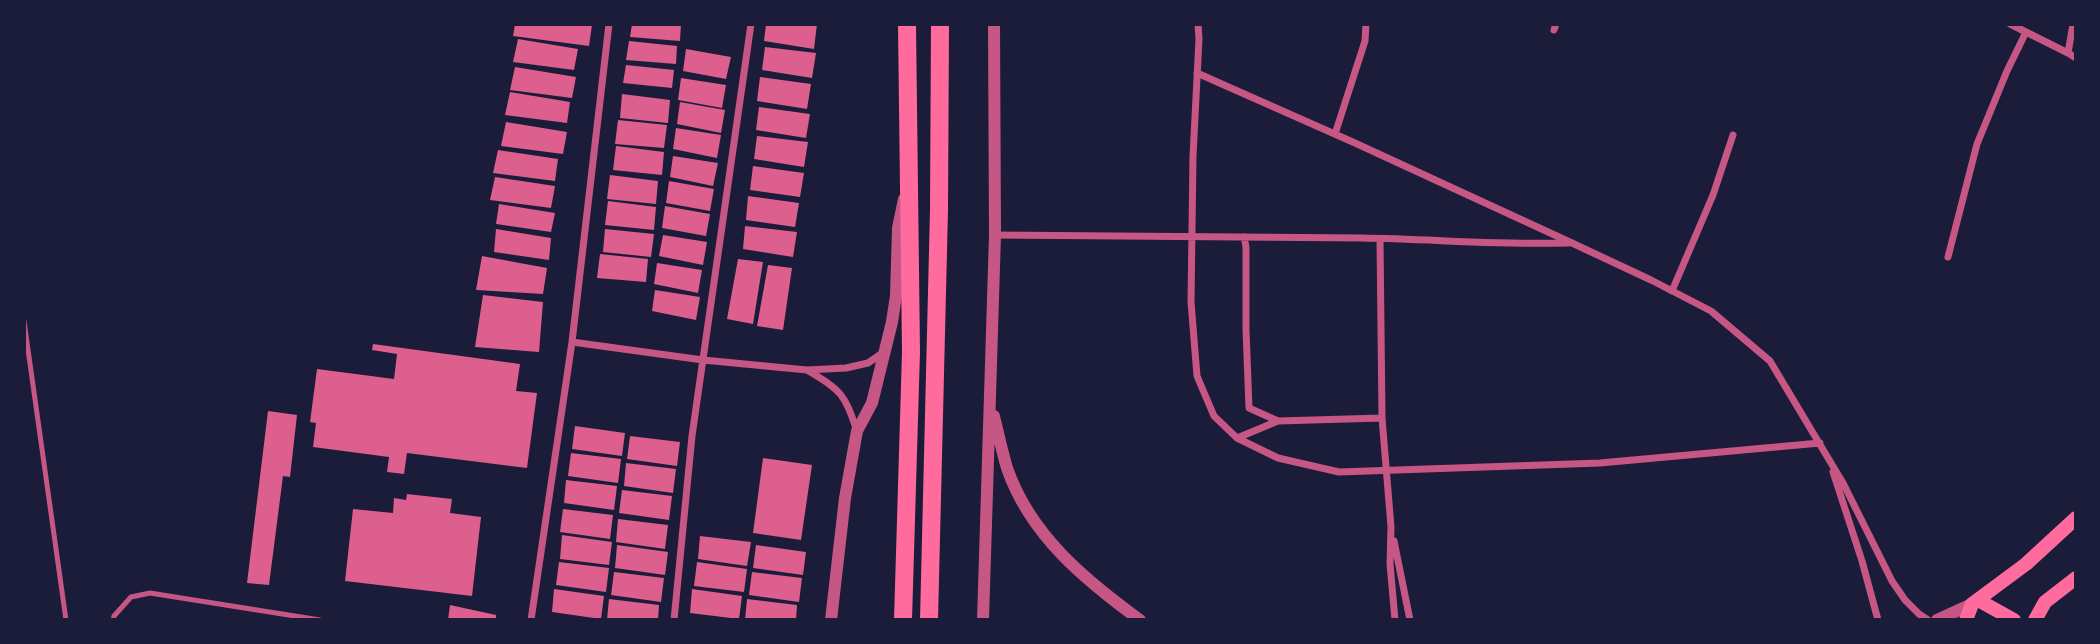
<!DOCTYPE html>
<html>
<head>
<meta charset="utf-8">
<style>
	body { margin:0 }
	#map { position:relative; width:2100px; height:644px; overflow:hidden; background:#1b1b3a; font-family:"IBM Plex Sans",sans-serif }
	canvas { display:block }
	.frame { position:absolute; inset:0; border:26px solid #1b1b3a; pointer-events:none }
</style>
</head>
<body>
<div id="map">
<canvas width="2100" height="644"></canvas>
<div class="frame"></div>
</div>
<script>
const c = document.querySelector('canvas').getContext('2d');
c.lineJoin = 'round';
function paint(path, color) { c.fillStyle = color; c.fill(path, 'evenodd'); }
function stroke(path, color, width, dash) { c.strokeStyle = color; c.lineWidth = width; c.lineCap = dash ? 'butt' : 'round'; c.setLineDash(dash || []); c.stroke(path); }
paint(new Path2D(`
	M515,24l77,1 -3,21 -76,-10z
	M632,24h49l-1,17 -50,-4z
	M766,24h51l-3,25 -50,-8z
	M518,39l60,10 -4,21 -61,-8z
	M629,41l48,5 -1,18 -50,-4z
	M765,47l51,6 -4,25 -50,-8z
	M686,49l45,8 -5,22 -43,-8z
	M626,65l48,5 -2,18 -49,-5z
	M515,67l61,10 -4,21 -62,-8z
	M760,77l51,7 -4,25 -50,-8z
	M681,78l45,7 -4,23 -44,-8z
	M510,92l60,10 -3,21 -62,-8z
	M622,94l48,6 -2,23 -48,-5z
	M680,102l45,8 -4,23 -44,-9z
	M759,107l51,7 -4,24 -50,-8z
	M618,120l49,5 -3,23 -49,-4z
	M506,122l61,10 -4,22 -62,-8z
	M676,128l45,7 -4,23 -44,-9z
	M757,136l51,6 -4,25 -50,-8z
	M616,146l48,6 -2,23 -49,-5z
	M498,150l60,9 -3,22 -62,-8z
	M673,156l45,7 -5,23 -43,-9z
	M753,166l51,7 -4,24 -50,-7z
	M610,175l48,6 -2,23 -49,-5z
	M495,177l60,9 -4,22 -61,-8z
	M669,181l45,8 -4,22 -44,-8z
	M748,196l51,7 -4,24 -49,-7z
	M608,201l48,6 -2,23 -49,-5z
	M499,204l56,9 -4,19 -55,-8z
	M665,206l45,8 -4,22 -44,-8z
	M745,226l52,6 -4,25 -50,-8z
	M496,229l55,9 -2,22 -55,-8z
	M605,229l49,5 -3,23 -48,-5z
	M663,235l44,7 -4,23 -44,-9z
	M600,254l48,5 -2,23 -49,-4z
	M482,256l65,12 -4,26 -67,-4z
	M738,259l25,3 -10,62 -26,-5z
	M657,263l45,7 -4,23 -44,-9z
	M768,265l24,3 -9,62 -26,-4z
	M655,290l45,7 -4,23 -44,-9z
	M483,295l60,7 -4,50 -64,-5z
	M373,344l147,20 -4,27 21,2 -10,75 -120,-15 -3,21 -17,-2 2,-15 -76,-10 3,-24 -6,-1 7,-53 77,10 3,-25 -25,-4z
	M268,411l29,4 -7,62 -7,-1 -14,109 -22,-2z
	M575,426l50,7 -3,23 -50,-7z
	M630,436l50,6 -3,24 -50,-7z
	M571,453l50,6 -3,24 -50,-7z
	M763,458l49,7 -11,75 -48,-7z
	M626,463l50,6 -3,24 -49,-7z
	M566,480l51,6 -3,24 -50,-7z
	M622,490l50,6 -3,24 -50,-7z
	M407,494l45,5 -2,14 31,4 -9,79 -127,-15 8,-72 40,4 1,-15 12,2z
	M563,509l50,6 -3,24 -50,-7z
	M618,519l50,6 -3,24 -49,-7z
	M562,535l50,7 -3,23 -49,-6z
	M700,536l51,6 -4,24 -49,-7z
	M617,545l51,7 -3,23 -50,-7z
	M756,545l50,7 -3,23 -50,-7z
	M559,562l50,6 -3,24 -50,-7z
	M697,562l50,7 -3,23 -50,-6z
	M614,572l50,6 -3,24 -50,-7z
	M752,572l50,6 -3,24 -50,-7z
	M554,589l50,7 -3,23 -49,-7z
	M692,589l50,7 -3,23 -49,-6z
	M609,599l50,6 -1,15h-51z
	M747,599l50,6 -1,15h-51z
	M450,605l46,10v5h-48z`), '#dd5f8e');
stroke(new Path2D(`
	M24,321l42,299
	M113,620l1,-4 17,-19 19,-4 170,27`), '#c65784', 5);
stroke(new Path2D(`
	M1198,24l1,15 -6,117 -2,146 6,74 17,40 23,22 41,20 61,14 261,-9 220,-20
	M2010,24l58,29 8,5
	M1554,30l2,-6
	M2068,53l5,-29
	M1197,73l158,70 217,100 79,37 60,31 59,50 73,122 49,98 13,19 14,14 9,6
	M1335,134l30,-93 1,-17
	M995,235c122,0 244,2 367,3 69,1 137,7 206,5
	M1244,237l2,10v83l3,78 29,13 104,-3
	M1380,239l2,179 9,109 -1,37 5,56
	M1948,257l29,-113 30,-73 19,-39
	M1672,291l41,-96 20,-60
	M572,342l131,18 104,10 39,-2 22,-5 16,-11
	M807,370c35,21 37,23 50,61
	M1237,438l41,-17
	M1833,472l29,89 16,59
	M1394,541l16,79
	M531,620l41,-278 37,-318
	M674,620l18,-184 59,-412`), '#c65784', 7);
stroke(new Path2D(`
	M994,416c4,17 8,35 13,52 23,67 78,112 133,152
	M831,620l14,-122 12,-67 15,-28 20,-81 4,-26 2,-68 6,-29
	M983,620l12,-385 -1,-211
	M1937,620l35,-16`), '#c65784', 12);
stroke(new Path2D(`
	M1978,600l36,20
	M1966,620l6,-16 54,-40 50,-46
	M2035,620l10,-18 31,-24`), '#ff6b9d', 14);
stroke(new Path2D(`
	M903,620l8,-268 -4,-328
	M929,620l10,-410 1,-186`), '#ff6b9d', 18);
</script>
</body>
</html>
